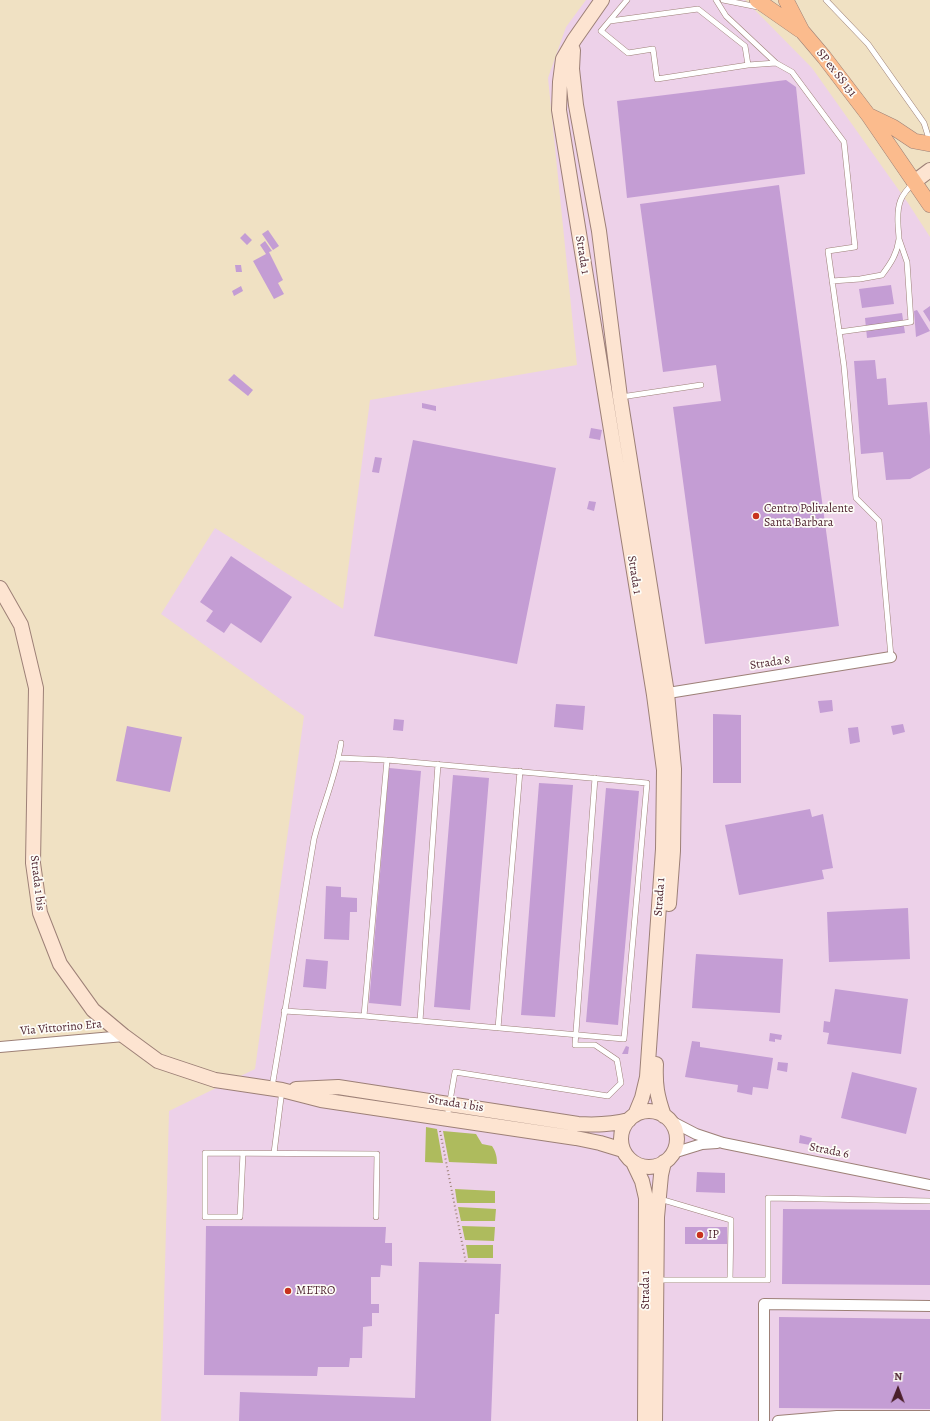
<!DOCTYPE html>
<html>
<head>
<meta charset="utf-8">
<style>
	body { margin:0 }
	#map { position:relative; width:930px; height:1421px; overflow:hidden; background:#f0e1c3; font-family:Alegreya,serif }
	canvas { display:block }
	.north { position:absolute; left:878px; top:1369px; width:40px; height:40px; -webkit-text-stroke:3px #fdfcf7; paint-order:stroke; rotate:1deg; font-size:11px; font-weight:700; line-height:16px; text-align:center; color:#4a1f2b }
	.north::after { content:''; display:block; margin:auto; width:14px; height:18px; background:#4a1f2b; clip-path:polygon(50% 0,100% 100%,50% 72%,0 100%) }
</style>
</head>
<body>
<div id="map">
<canvas width="930" height="1421"></canvas>
<div class="north">N</div>
</div>
<script>
const c = document.querySelector('canvas').getContext('2d');
c.lineJoin = 'round';
function paint(path, color) { c.fillStyle = color; c.fill(path, 'evenodd'); }
function stroke(path, color, width, dash) { c.strokeStyle = color; c.lineWidth = width; c.lineCap = dash ? 'butt' : 'round'; c.setLineDash(dash || []); c.stroke(path); }
function write(font, color, halo, rows, align = 'center') {
  c.font = font + ' Alegreya,serif'; c.lineWidth = 3.5; c.setLineDash([]); c.textBaseline = 'middle'; c.strokeStyle = halo; c.fillStyle = color; for (const [text, x, y, turn = 0] of rows) {
    c.save(); c.translate(x, y); c.rotate((+turn || 0) * Math.PI / 180); c.textAlign = isNaN(turn) ? turn : align; if (halo) c.strokeText(text, 0, 0); c.fillText(text, 0, 0); c.restore();
  }
}
paint(new Path2D(`
	M586,0h159l67,68 96,135 22,34v1184h-769l8,-310 86,-42 49,-353 -143,-102 54,-86 128,81 27,-209 207,-35 -29,-287 18,-51z`), '#edd1e9');
paint(new Path2D(`
	M426,1127l11,2 6,34 -18,-1z
	M443,1131l33,3 6,10 10,2c4,6 5,11 5,18l-48,-2z
	M455,1189l40,2v12h-38z
	M458,1207l38,2 -1,12h-34z
	M462,1226l33,1 -1,14 -29,-1z
	M466,1245h27v13h-25z`), '#aebb5d');
paint(new Path2D(`
	M786,80l10,7 9,87 -178,24 -10,-97z
	M779,185l60,441 -134,18 -32,-237 48,-6 -5,-36 -53,7 -23,-168z
	M268,230l11,16 -6,4 -11,-16z
	M245,233l7,7 -5,5 -7,-7z
	M265,241l7,10 -3,1 14,28 -5,3 6,11 -10,5 -21,-38 13,-7 -6,-9z
	M235,265h6l1,7h-6z
	M891,285l3,19 -32,4 -3,-19z
	M241,286l2,5 -9,5 -2,-5z
	M930,306v16l-7,-11z
	M917,310l13,21 -14,6 -2,-26z
	M902,313l3,20 -38,5 -2,-20z
	M875,360l2,19 9,-1 2,27 39,-3 3,34v32l-20,11 -24,1 -3,-28 -22,2 -7,-93z
	M234,374l19,16 -5,6 -20,-16z
	M422,403l14,3v5l-14,-3z
	M591,428l11,2 -2,10 -11,-2z
	M413,440l143,28 -39,196 -143,-28z
	M375,457l7,1 -3,15 -7,-1z
	M589,501l7,1 -2,9 -7,-2z
	M231,556l61,41 -31,46 -30,-20 -7,10 -18,-12 7,-10 -13,-9z
	M832,700l1,11 -13,2 -2,-12z
	M556,704l29,2 -2,24 -29,-3z
	M713,714l28,1v68h-28z
	M394,719l10,1 -1,11 -10,-1z
	M903,724l2,8 -12,3 -2,-9z
	M127,726l55,11 -12,55 -54,-11z
	M858,727l2,15 -10,2 -2,-16z
	M389,768l32,3 -20,235 -32,-3z
	M453,775l36,3 -19,232 -36,-3z
	M539,783l34,2 -18,232 -34,-2z
	M606,788l33,3 -21,234 -32,-3z
	M810,809l2,8 11,-3 10,54 -11,2 2,9 -85,16 -14,-70z
	M326,886l15,1v10l16,1v14h-7l-1,28 -25,-1z
	M908,908l2,51 -81,3 -2,-50z
	M696,954l87,5 -3,54 -88,-5z
	M306,959l22,2 -2,28 -23,-2z
	M835,989l73,10 -7,55 -74,-10 2,-11 -6,-1 1,-11 6,1z
	M770,1033l12,2 -1,5 -6,-1v3l-6,-1z
	M692,1041l8,1v5l73,11 -5,31 -15,-2 -1,8 -15,-3 1,-7 -53,-8z
	M626,1046l3,1 -1,7h-6z
	M778,1062l10,1 -1,9 -10,-2z
	M852,1072l65,16 -11,46 -65,-16z
	M800,1135l12,3 -2,7 -11,-2z
	M697,1172l28,1v20l-29,-1z
	M783,1209l147,1v75l-148,-1z
	M206,1226l180,1 -1,16h7v23l-11,-1 -1,12h-9v27h8v9h-7v13l-9,1 -1,31h-12l-1,9h-31l-1,9 -113,-1z
	M685,1227h42v17h-42z
	M419,1262l82,2 -2,50h-4l-4,107h-252l1,-29 175,6z
	M779,1317l151,2v90l-151,-1z`), '#c49dd4');
const lane = new Path2D(`
	M627,0l-26,31 27,22 25,-4 4,30 91,-14 28,-2
	M716,0l10,16 50,47 16,9 52,70 11,105 -27,4 16,115 12,132 23,23 12,136
	M723,0l35,7
	M826,0l42,44 56,79 6,19
	M610,21l88,-12 47,37 3,19
	M832,281l28,-2 22,-4c9,-12 15,-21 17,-36 0,-5 -1,-10 -1,-15 -1,-19 2,-29 16,-41
	M839,332l72,-10 -4,-60 -8,-23
	M621,397l80,-12
	M338,758l49,2 260,23 -23,256 -260,-23 23,-256
	M284,1011l80,5
	M420,1021l18,-257
	M498,1028l22,-257
	M272,1087l42,-248c8,-32 22,-63 27,-96
	M447,1118l8,-46 153,24 13,-13 -4,-23 -22,-15h-20l20,-267
	M243,1153l-3,64h-35v-64l172,1 -1,63
	M274,1153l8,-63
	M657,1280h73l1,-60 -71,-21
	M730,1280h38v-82l162,3`);
const street = new Path2D(`
	M662,694l229,-37
	M0,1047l124,-11
	M669,1120l27,14 27,9 207,42
	M673,1153l29,-9 15,-1
	M764,1421v-117l166,2
	M778,1421l59,-5h93`);
const secondary = new Path2D(`
	M602,0l-28,40 -11,19 -3,23 -1,28 95,585 10,75 -1,79 -16,228 -5,21 -7,17
	M573,50l-1,19 4,36 23,126 21,166 47,296 7,76 -1,82 -4,53
	M914,182l16,-12
	M0,588l21,37 15,63 -3,175 7,50 20,51 33,46 31,26 34,25 57,19 67,10 39,10 255,38 24,5 23,7
	M656,1064c-1,21 1,32 8,52
	M296,1089l42,-2 240,37c18,1 33,1 51,-4
	M621 1139a28 28 0 1 1 56 0a28 28 0 1 1-56 0Z
	M633,1162l9,19 4,17 -1,223
	M655,1421l2,-204 4,-42 3,-13`);
const primary = new Path2D(`
	M757,0l43,30
	M786,0l16,31 22,26 45,59 61,89
	M870,116l23,11 21,14 16,3`);
stroke(lane, '#9d8077', 6);
stroke(street, '#9d8077', 12);
stroke(secondary, '#9d8077', 16);
stroke(primary, '#9d8077', 16);
stroke(new Path2D(`
	M440,1131l26,132`), '#9d8077', 2, [1, 3]);
stroke(lane, '#fff', 5);
stroke(street, '#fff', 10);
stroke(secondary, '#fde4d1', 14);
stroke(primary, '#fbbb8d', 15);
for (const [x, y, r, color] of [
	[756,516,4,"#c8321e"],
	[700,1235,4,"#c8321e"],
	[288,1291,4,"#c8321e"]
]) { const dot = new Path2D(); dot.arc(x, y, r, 0, 2 * Math.PI); c.fillStyle = color; c.fill(dot); stroke(dot, '#fdfcf7', 1.5); }
write('12px', '#4a1f2b', '#fdfcf7', [
	["SP ex SS 131",836,73,52],
	["Strada 1",582,255,81],
	["Strada 1",634,575,81],
	["Strada 8",770,663,-9],
	["Strada 1 bis",37,883,83],
	["Strada 1",660,897,-86],
	["Via Vittorino Era",61,1028,-5],
	["Strada 1 bis",456,1104,9],
	["Strada 6",829,1151,11],
	["Strada 1",646,1290,-90]
]);
write('12px', '#4a1f2b', '#fdfcf7', [
	["Centro Polivalente",764,509],
	["Santa Barbara",764,523],
	["IP",708,1235],
	["METRO",296,1291]
], 'left');
</script>
</body>
</html>
